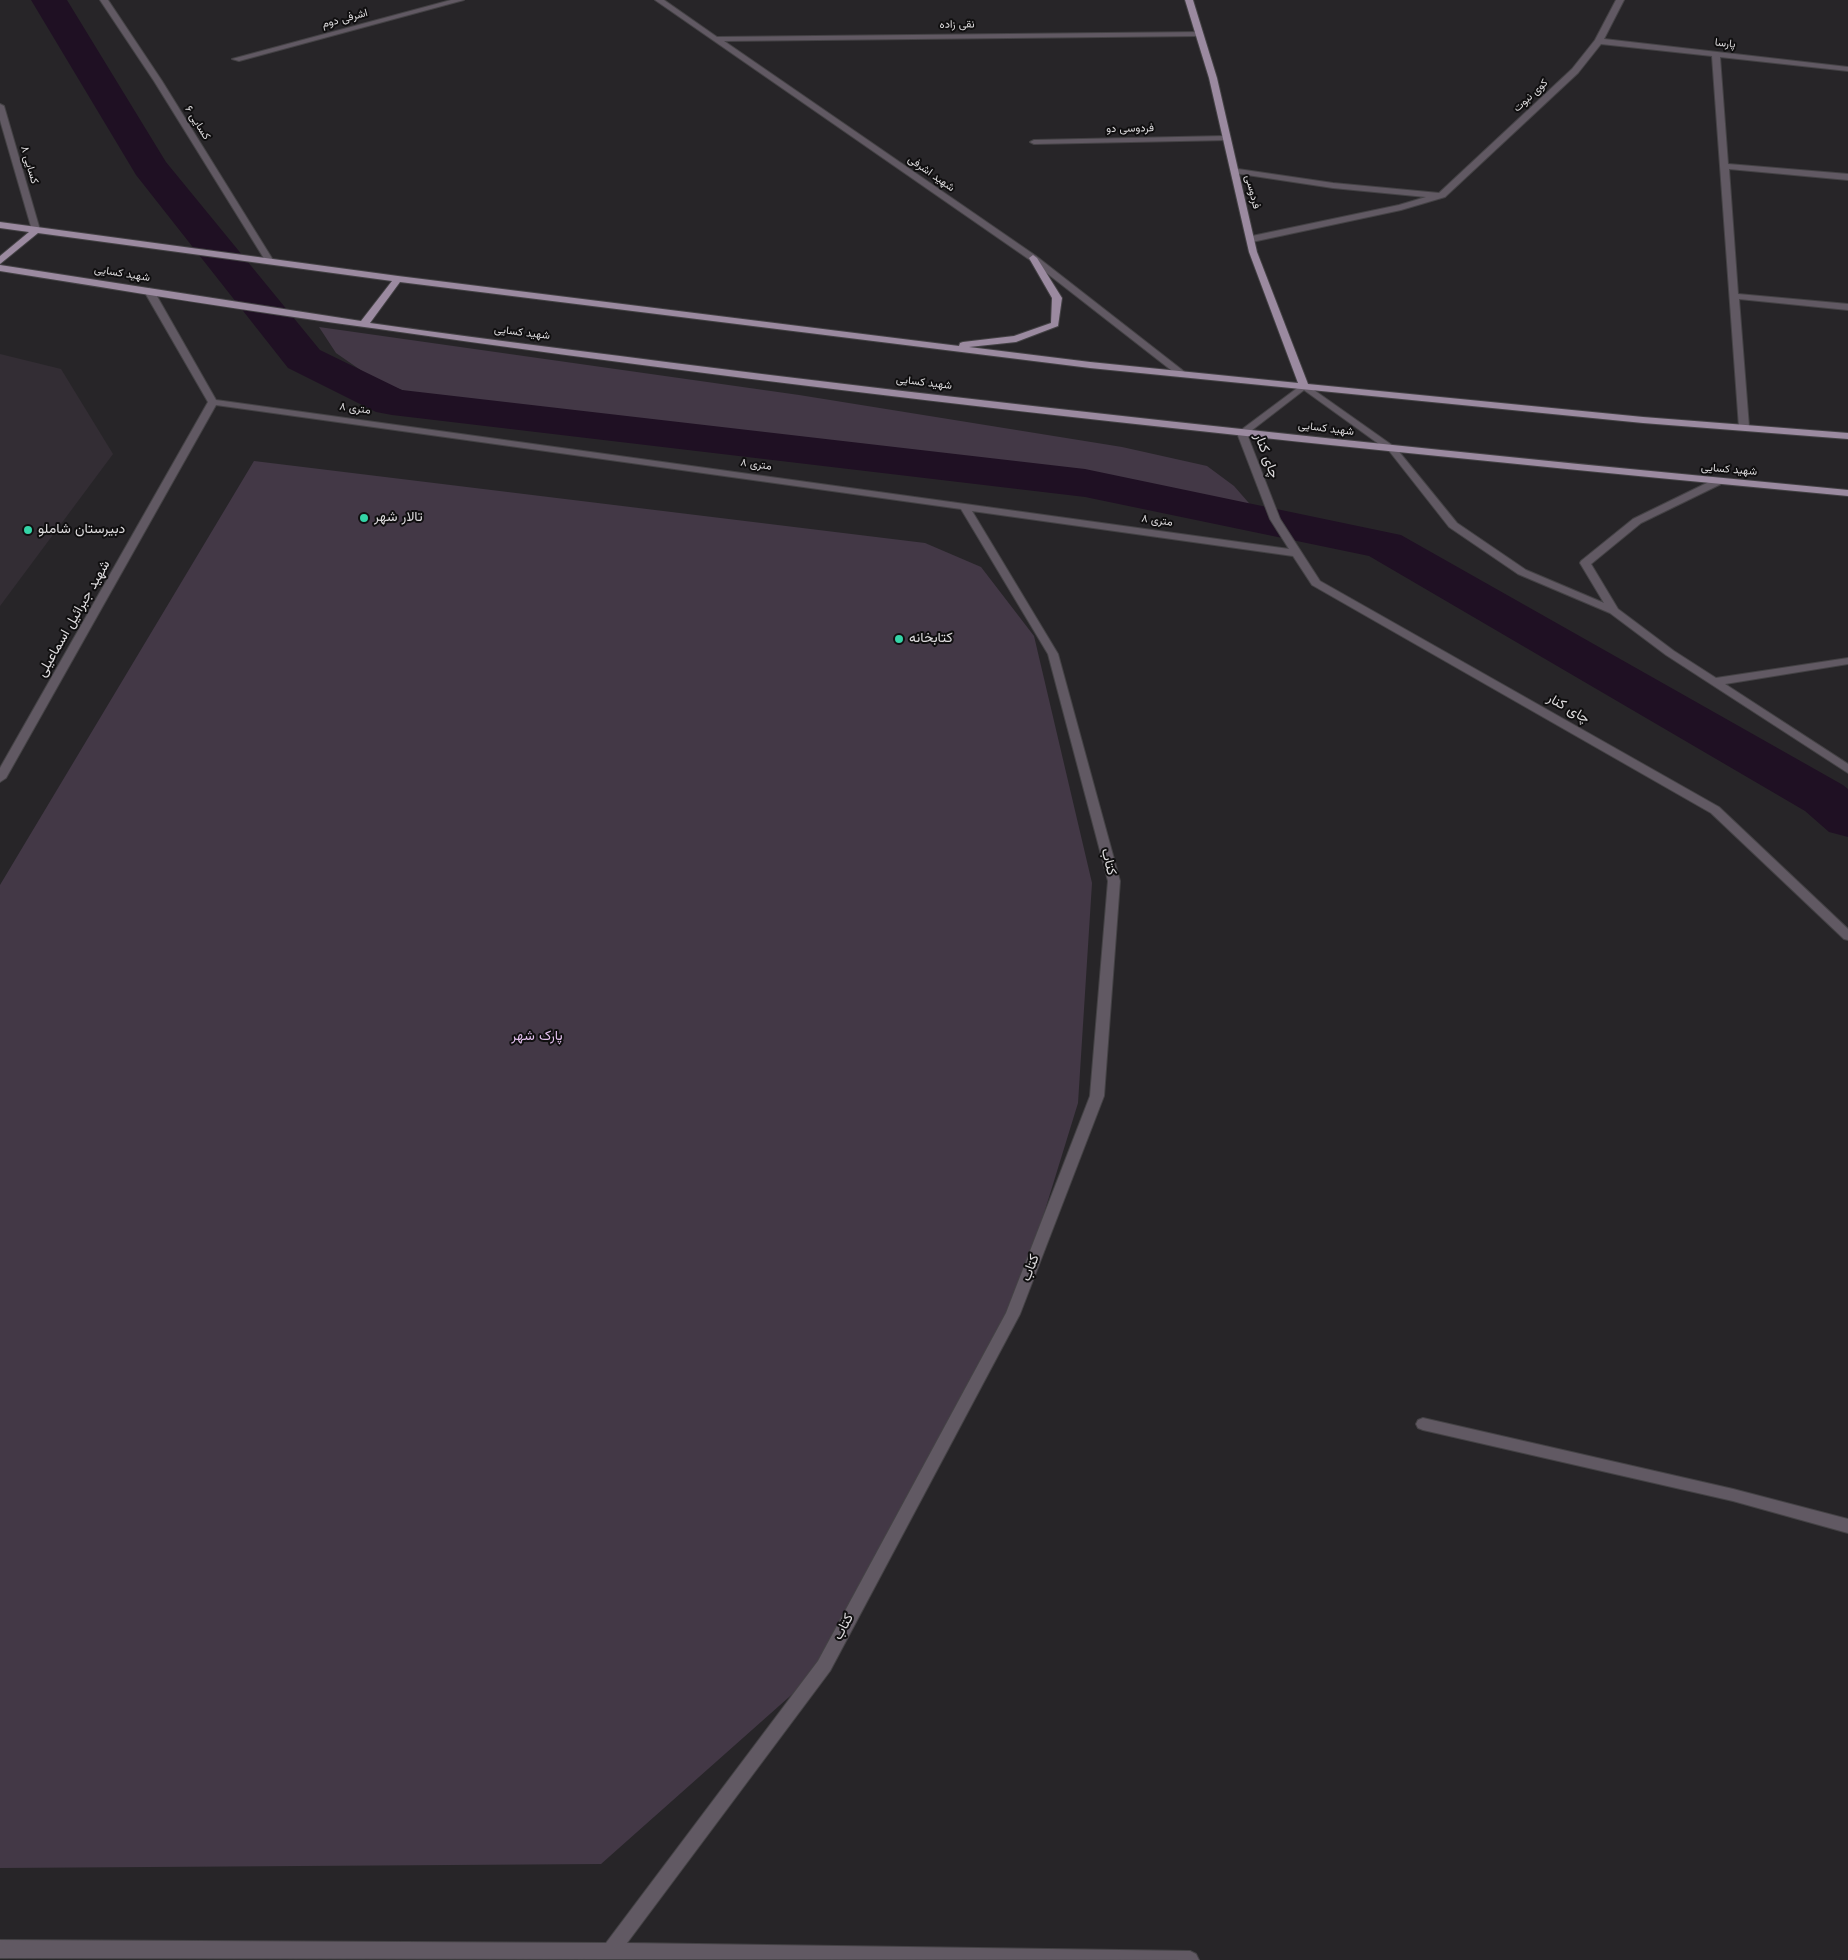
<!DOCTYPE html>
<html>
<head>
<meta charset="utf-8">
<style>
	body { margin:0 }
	canvas { display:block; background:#272528 }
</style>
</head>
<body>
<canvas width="1848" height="1960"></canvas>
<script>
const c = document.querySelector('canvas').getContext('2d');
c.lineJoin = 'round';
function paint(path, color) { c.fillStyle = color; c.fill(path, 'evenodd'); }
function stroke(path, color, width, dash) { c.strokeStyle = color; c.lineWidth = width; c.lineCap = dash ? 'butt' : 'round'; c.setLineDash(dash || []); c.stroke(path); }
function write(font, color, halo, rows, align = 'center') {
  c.font = font + ' Jost,Vazirmatn,sans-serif'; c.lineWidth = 4; c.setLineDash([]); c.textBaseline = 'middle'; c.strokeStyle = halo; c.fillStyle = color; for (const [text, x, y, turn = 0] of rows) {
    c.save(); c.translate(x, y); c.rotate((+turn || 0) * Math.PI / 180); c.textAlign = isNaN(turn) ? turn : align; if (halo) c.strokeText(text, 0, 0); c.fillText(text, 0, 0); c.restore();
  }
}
paint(new Path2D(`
	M0,354l61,15 52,85 -113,152z`), '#332d34');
paint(new Path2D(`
	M319,327l480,68 323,52 85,19 27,20 21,24 -143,-34 -378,-41 -321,-41 -38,-14 -39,-27z
	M254,461l671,82 56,24 53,69 58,247 -14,220 -65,211 -189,352 -223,198 -601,4v-983z`), '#433846');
paint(new Path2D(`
	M31,0h36l99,162 154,188 82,40 683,79 316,66 442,250 5,4v48l-19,-5 -24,-21 -436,-255 -284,-59 -693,-82 -16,-3 -88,-44 -152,-193z`), '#1f1023');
const minor = new Path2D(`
	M100,0h8l54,81 111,179 -1,2 -3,1 -4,-3 -111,-179z
	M451,0h13l-225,61 -7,-2z
	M655,0h9l53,37 485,-5v4h-3l-475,5 312,215 150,117v4h-6l-150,-117z
	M1616,0h8l-20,39 244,28v4l-128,-14 8,107 120,10v6l-119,-11 9,125 110,10v6l-109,-11 10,128 -2,2h-6l-2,-2 -27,-371 -111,-12 -23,29 -133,124 -44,13 -149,32 -4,-3 4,-3 147,-31 27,-8 -93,-9 -99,-15 -3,-1v-4l102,15 106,10 133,-124 23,-29z
	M0,104l4,2 36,124 -1,2 -7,-2 -32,-110z
	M1226,136h3v4l-195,4 -4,-2 4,-2z
	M149,288l5,3 62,109 1073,149 -19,-30 -33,-86 67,-50 92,65 61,75 69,47 78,33 -24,-40 1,-2 52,-42 80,-39h8v4l-80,39 -50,41 27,45 56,42 42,27 132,-20v6l-123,20 123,80v9l-182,-118 -56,-42 -92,-39 -69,-47 -59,-75 -86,-62 -57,44 33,85 40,62 399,226 129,122v11l-4,-1 -133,-126 -399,-228 -19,-29 -321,-45 86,143 62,227 -16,215 -84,218 -190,357 -203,272 563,8 6,3 3,6 -1199,-2v-18l606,3 212,-282 188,-348 84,-217 18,-215 -60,-227 -87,-145 -745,-104 -210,373 -6,4v-14l208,-366 -64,-111z
	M1423,1418l310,71 115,30v14l-115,-32 -310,-71 -5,-2 -2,-4 2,-4z`);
const major = new Path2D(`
	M1185,0h8l24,78 40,174 51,132 335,33 205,16v6l-205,-16 -553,-55 -690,-86 -30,41c133,19 267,35 400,52 359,44 718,81 1078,115v6c-490,-46 -981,-97 -1469,-167 -127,-17 -253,-38 -379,-58v-6l361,56 31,-40 -354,-48 -38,31v-8l29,-24 -29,-4v-6l398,54 561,70 1,-3 3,-1 51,-6 37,-13 1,-25 -23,-40 4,-3 4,3 25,40 -4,28 -42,16 -47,5 121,15 208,21 -49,-131 -40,-174z`);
stroke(minor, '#444245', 2);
stroke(major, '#444245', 2);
paint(minor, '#615963');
paint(major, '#9b8aa0');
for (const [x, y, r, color] of [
	[364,518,5,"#34d4a7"],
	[28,530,5,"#34d4a7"],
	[899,639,5,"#34d4a7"]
]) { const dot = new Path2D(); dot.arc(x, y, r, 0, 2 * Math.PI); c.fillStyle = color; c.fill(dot); stroke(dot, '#100f10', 2); }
write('11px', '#dedcde', '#100f10', [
	["اشرفی دوم",345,19,-15],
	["نقی زاده",957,25,-1],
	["پارسا",1725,44,6],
	["کوی نبوت",1531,96,-43],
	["کسایی ۶",197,123,58],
	["فردوسی دو",1130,129,-1],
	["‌کسایی ۸",29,165,74],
	["شهید اشرفی",931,174,35],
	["فردوسی",1252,192,76],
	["شهید کسایی",122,274,9],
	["شهید کسایی",522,333,7],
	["شهید کسایی",924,383,7],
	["۸ متری",355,409,8],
	["شهید کسایی",1326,429,7],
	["۸ متری",756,465,8],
	["شهید کسایی",1729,470,5],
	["۸ متری",1157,521,8]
]);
write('14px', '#dedcde', '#100f10', [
	["چای کنار",1266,456,69],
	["شهید جبرائیل اسماعیلی",74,619,-60],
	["چای کنار",1568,709,30],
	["کتاب",1108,862,76],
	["کتاب",1031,1268,-69],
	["کتاب",844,1627,-62]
]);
write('14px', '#dedcde', '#100f10', [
	["تالار شهر",374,518],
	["دبیرستان شاملو",38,530],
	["کتابخانه",909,639]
], 'left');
write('14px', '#e2bfed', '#100f10', [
	["پارک شهر",537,1037]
]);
</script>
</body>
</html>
